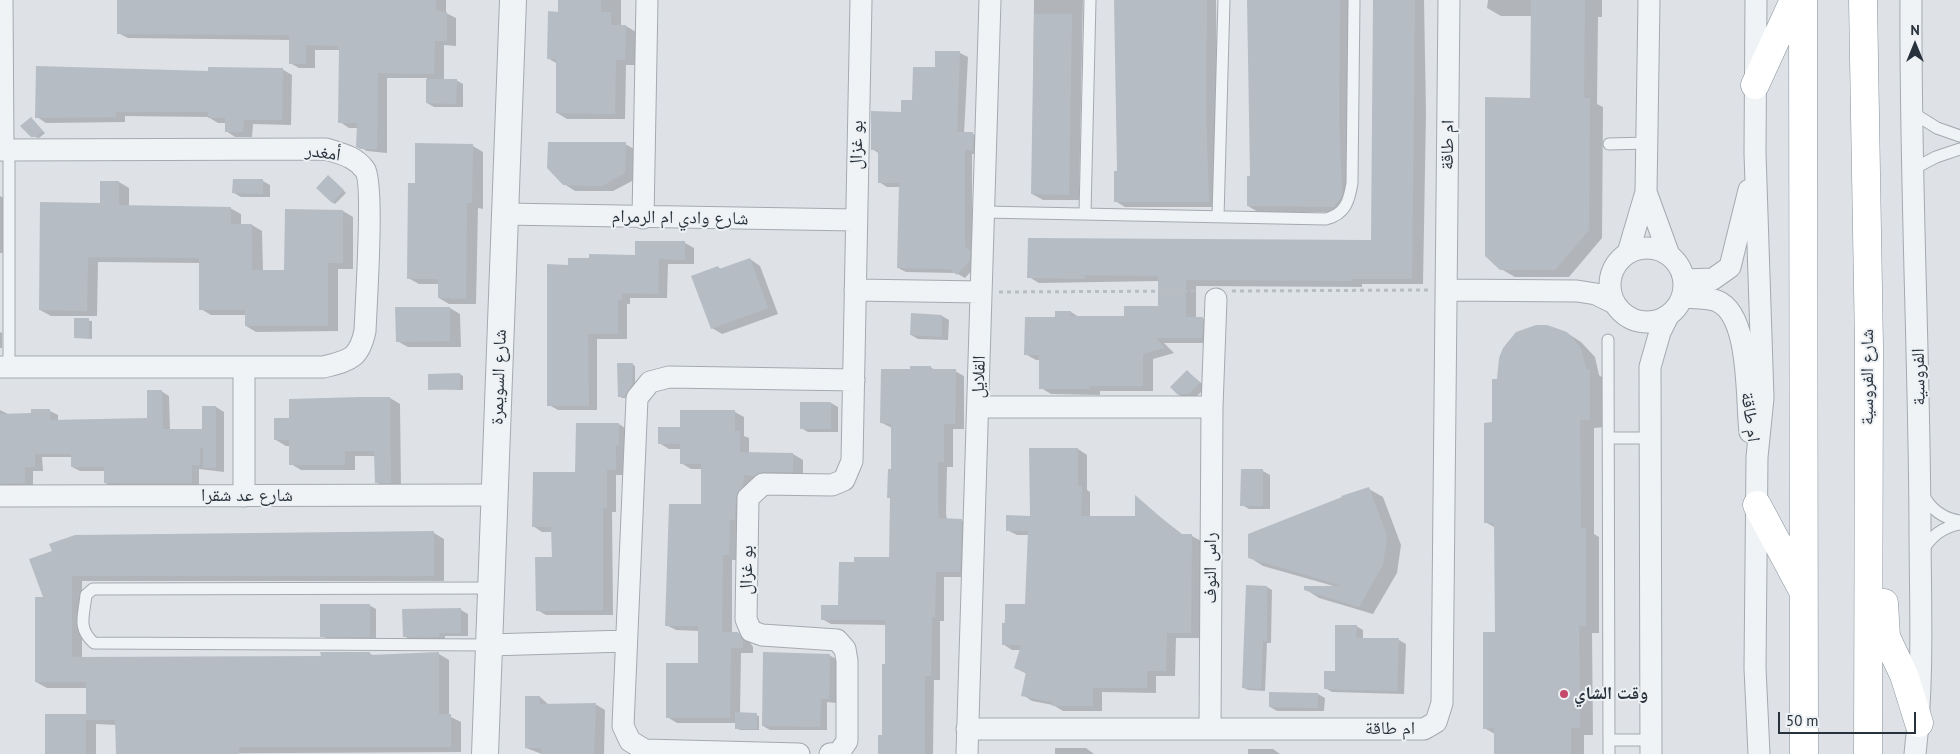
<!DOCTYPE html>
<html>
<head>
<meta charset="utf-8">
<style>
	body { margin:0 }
	#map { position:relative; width:1960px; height:754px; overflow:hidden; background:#dee2e7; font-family:"PT Sans",sans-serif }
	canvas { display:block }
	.north { position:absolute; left:1890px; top:20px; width:50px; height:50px; -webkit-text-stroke:4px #edf1f4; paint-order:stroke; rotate:0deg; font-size:14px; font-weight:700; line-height:20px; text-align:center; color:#28323c }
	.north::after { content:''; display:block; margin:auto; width:18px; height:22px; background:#28323c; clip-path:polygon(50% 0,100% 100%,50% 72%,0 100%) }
	.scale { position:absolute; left:1778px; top:712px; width:138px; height:22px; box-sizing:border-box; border:2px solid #28323c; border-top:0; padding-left:6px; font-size:15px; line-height:18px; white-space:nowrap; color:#28323c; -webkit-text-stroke:4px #edf1f4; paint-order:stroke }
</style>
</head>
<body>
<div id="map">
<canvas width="1960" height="754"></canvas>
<div class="north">N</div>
<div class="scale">50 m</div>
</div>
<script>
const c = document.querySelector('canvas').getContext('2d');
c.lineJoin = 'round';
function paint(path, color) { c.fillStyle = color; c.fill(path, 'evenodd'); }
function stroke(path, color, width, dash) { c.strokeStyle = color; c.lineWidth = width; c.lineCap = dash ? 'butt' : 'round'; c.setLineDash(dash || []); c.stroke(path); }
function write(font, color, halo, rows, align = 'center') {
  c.font = font + ' "PT Sans","Noto Naskh Arabic",sans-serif'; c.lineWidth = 4; c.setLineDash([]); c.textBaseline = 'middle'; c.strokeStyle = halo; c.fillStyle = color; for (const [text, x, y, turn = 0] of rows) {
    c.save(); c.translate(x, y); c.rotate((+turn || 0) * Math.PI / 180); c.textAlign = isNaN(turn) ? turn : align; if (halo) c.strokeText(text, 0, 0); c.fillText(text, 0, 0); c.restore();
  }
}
paint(new Path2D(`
	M119,0h327v13l10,5v28l-12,-1v35h12l7,4v23h-29l-7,-4v-25h-40v75l-20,-2 -9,-5v-18h-9l-9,-6v-72h-25v18h-16l-9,-5v-23l-162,-2 -10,-5z
	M560,0h61v26h5l10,6 -1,33h-9l-1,54h-58l-10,-6 1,-49 -9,-5 11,-46z
	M1034,0h49l-4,200h-36l-11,-6z
	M1116,0h100l3,207h-94l-10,-6 3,-29z
	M1249,0h100l2,202 -6,10h-87l-10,-6 3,-29z
	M1374,0h50l2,113 -3,171h-61v3l-166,-1v32h6l11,6 -1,19h-48l10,10 -21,6v32h-53v4l-49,-1 -10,-6v-28h-5l-11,-6 31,-36v-6h15l8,5h46l34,-9v-27l-120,2 -10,-6 343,-35z
	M1488,0h114v17h-4l-1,87 6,3 -1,131 -33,39h-54l-14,-8 30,-170 1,-83h-31l-14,-8z
	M936,52l24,1 8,4 -4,77h9l8,4 -1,16h-8v98l5,13 -12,13 -9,-5 -50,-1 -8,-4 3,-81h-14l-8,-5 1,-28 -8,-5 41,-47 23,-34z
	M282,69l10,6 -1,50 -38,-1 -1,13h-17l-9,-6v-8h-8l-10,-6 -83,-1v6l-79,1 -9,-6z
	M31,119l14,14 -6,5 -8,-2z
	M625,144l11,6v29l-23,12h-38l-11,-7z
	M473,146l10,6v57l-5,-1 -2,96h-27l-10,-6v-14h-20l-11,-6 8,-94z
	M332,179l14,14 -11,11 -3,-2z
	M263,181l7,4v12h-29l-7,-4z
	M101,182h18l10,6v18l101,2 11,6v11h11l10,6 1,40h22l58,-60 10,6v52h-15v62l-82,1 -10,-6v-11h-35l-10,-6 -1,-46 -102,-1 -1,54h-46l-11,-6 61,-106z
	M0,196l9,5 -1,52h-8z
	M685,243l9,5v16h-26l-1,34h-37v6h-3v35h-30v71h-39l-9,-5 20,-139 67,-10z
	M750,259l10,7 18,48 -56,20 -10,-6 6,-61 4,3z
	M450,308l10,6 1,33h-53l-11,-6z
	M912,315l30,1 7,4 -1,20 -30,-1 -7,-4z
	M75,320l17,1v18l-17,-1z
	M0,332l2,1v15h-2z
	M1567,333l14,9 14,15 4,18 4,3 1,49 -10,1v106l5,3v96h-7l1,102h-9v19h-89v-20l-11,-6 12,-95v-105l-11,-6 13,-142z
	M632,364l3,2v21l-7,11h-6l-3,-2z
	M930,367l7,4h18l9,5v53h-11v38h-6l-1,46 1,7h14l9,5 -1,52h-25v44h-4v59h-6l-1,74h-54l4,-18 4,-111 -56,-1 -9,-5 18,-13 15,-43 35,-5 2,-130 -10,-5 29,-53z
	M1188,372l18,15 -11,11h-10l-8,-4z
	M460,374l3,2v14l-33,-1z
	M161,391l8,5 1,35 34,-1 12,-23 8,5v60l-25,-3v18h-86l-8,-4v-12h-25l-8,-4v-10h-30l1,14h-10v16l-33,5v-82l10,5 22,-1v-3h18l8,4v6l90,-2z
	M390,398l10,6 1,84h-15l-10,-6v-26h-21v14h-54l-10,-6v-18h-5l-10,-6 14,-20z
	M802,403h29l7,4v25h-30l-7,-4z
	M735,412l9,5v19l5,2v16h44l10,6v17l-39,4 -25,79h-7v73h6l10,6 5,8v6h-12l-1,61 19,2v14h-19l-4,-2v-5h-59l-10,-6 32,-53v-33l-23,-1 -10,-5 36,-120 1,-36h-12l-10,-6v-14h-12l-10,-6 22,-14z
	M619,424l9,6 -3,45h-9v37h-4l1,103h-67l-9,-5 16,-52v-26h-11l-9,-6z
	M1078,449l9,6v35l3,2v25h46v-19l47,37 9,1 9,5 -1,97h-24l-1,38h-19v17l-54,-1v19h-39l-10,-6 -21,-4 -9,-6 4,-21 -12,-6 6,-18h-9l-9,-6 3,-39h20l3,-70h-12l-10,-5 24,-13z
	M1242,470l21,1 7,4v34h-21l-7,-4z
	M1369,489l14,8 18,48 -4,28 -24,41 -54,-16 -14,-9 32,-2 -74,-21 -14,-9 94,-59z
	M434,533l10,6v42h-362v77l240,-1 47,-4 5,3 65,-2 10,6v56l12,6v30l-343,2 -1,-29 -21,-1v30h-50l41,-38v-28h-40l-11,-6 9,-83 -14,-39z
	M1267,587l5,3 -1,53h-4l-2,48 -17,-1 -4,-2z
	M369,605l7,4v31h-47l-7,-4z
	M461,610l7,4v22h-23v5l-34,-1 -7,-4z
	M1356,626l7,4v9l36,1 7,4 -2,50 -72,-2 -7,-4 11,-15z
	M829,655l7,4v44l-9,-1v28h-57l-7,-4z
	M1318,694l7,4 -1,13h-47l-7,-4z
	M526,697h14l9,8 46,-1 10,6 -1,44h-62l-16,-6z
	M1055,748h31l8,6h-39z
	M1248,749h25l7,5h-32z`), '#0003');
paint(new Path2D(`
	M117,0h319v11l11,1v29h-12l-1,33 -56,-1 -1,76h-17l-4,-2 1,-24h-19l1,-77 -33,-1v19h-17v-29l-172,-1z
	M558,0h43v12h10v13h15l-1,35h-9l-1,54 -59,-1v-54h-9l1,-48 10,1z
	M1114,0h93l-1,110 3,92h-95v-31h3z
	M1247,0h93l-1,115 3,81 -8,11 -87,-1v-30h3z
	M1373,0h42l-3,279h-60v2l-166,-1v37h17l-1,21h-46l9,10 -22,6v32h-53v3h-51v-34h-15l1,-38h30v-6h16v5h53v-10h34v-30l-73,-1v4l-58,-1 1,-40 343,2z
	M1531,0h54l-1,98h6l-1,132 -34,40h-55l-15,-14v-159l45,1z
	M1034,14h38l-3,181 -38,-1z
	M935,51h25l-3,81h16v18h-8v96l5,5v9l-13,15 -7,-6 -53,-1 2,-85h-21v-33h-7v-39l30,1v-12h11l1,-33h22z
	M36,66l172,5v-4l75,1 -1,52h-38l-1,12h-18v-14h-17v-6h-92v5l-81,1z
	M426,79h31l-1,25 -30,-1z
	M31,117l12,14 -7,6h-5l-11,-11z
	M548,142h78l-1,31 -23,13 -39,-1 -16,-17z
	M415,143l58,1 -1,59h-5l-1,96 -28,-1v-19h-31l1,-96h7z
	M328,175l16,15 -12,13 -16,-15z
	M233,179h30v15l-31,-1z
	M100,181h19v24l112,2v17h21v46h32l1,-61 58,1v53h-15v63h-83v-16h-46v-52l-111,-1 -1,54 -48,-1 1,-108 60,1z
	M635,241h50v19l-26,-1 -1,35 -36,-1v7h-4v34h-30l1,72h-42v-142l21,1v-7h21v-4l46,1z
	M750,258l18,50 -57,21 -20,-53 27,-10 1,3z
	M395,307h55v34l-54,1z
	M911,313l31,2v22l-32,-2z
	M74,318h15v20h-15z
	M1536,325h11l20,7 14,16 5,21h4v51h-10l1,108h5v98h-7l1,102h-9v26h-77v-26l-11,1v-97h12l-1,-109h-10v-100l8,-1v-43h5l2,-21 4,-10 13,-16z
	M617,363h16l-1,22 -7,12h-7z
	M910,366h21v3h25l-1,55h-11v38h-6v46l1,10 23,1 -2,53h-24l-1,45h-3l-1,59h-6v78h-47v-19h4v-71h3v-44h-64v-15h17l1,-43h15v-5h35l1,-59h-3l1,-29h3v-45l-11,-1 1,-54h29z
	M1187,370l13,13 -12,11h-11l-7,-7z
	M460,373v16l-32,1v-16z
	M147,390h15l1,39h39v-23h14v62h-13v-20h-3v17h-8v18h-88v-16h-33v-13h-36v13h-10v16l-25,1v-70l31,-1v-4h19v11l97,-2z
	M359,397h31l1,86h-16l-1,-32h-29v14h-56v-25h-15v-22h15v-19z
	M800,402h31v27h-31z
	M680,410h55v21h5v21l53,1v19h-30l-9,4 -10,-1 -1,10 -7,12 -1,23h-5l-1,35h-6l-1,77h16l5,9v7h-12l-1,70h-64v-55h32v-37h-33l4,-122h32v-40h-21v-20h-22v-17h22z
	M576,423h43v22h-3v25h-9v38h-4v102l-67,1 -1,-54h17l-1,-30h-19l1,-55h42z
	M1029,448h49v38h4l-1,30h54v-21l45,39h12l-1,99h-24l-1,38h-19v17h-54v18h-41v-4l-31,-6 5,-24 -12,-4 7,-23h-19v-22h3v-19h20l3,-73h-22v-16l24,1z
	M1241,469h22v37h-23z
	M1369,487l18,49 -4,29 -24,42 -55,-17v-4h36v-1l-92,-27v-24l94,-37 -1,-1z
	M434,531v45h-362v81l249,-1 -1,-4h50v3l69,-3v62h12v33h-212v7h-123l-1,-34h-29v-38h-51v-85h8l-14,-38 23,-8 -3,-7 26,-9z
	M1246,585l21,1v55h-4l-2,48 -19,-1z
	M320,604h50v33h-50z
	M461,608v25h-22v4h-36l-1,-28z
	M1335,625h22l-1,13h43l-2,53 -73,-2v-18h11z
	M763,652l67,2 -1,45h-8l-1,28 -58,-1z
	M1269,692l49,1v15l-49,-1z
	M525,696h15v8l56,-1 -2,51h-53v-6h-16z
	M735,712l22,1v16h-22z
	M45,714h41v40h-41z`), '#b5bcc3');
const service = new Path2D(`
	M1910,111l27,17 23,8
	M1609,144l38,-1
	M1913,169l23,-12 24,-8
	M984,212l342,7c19,-5 23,-17 26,-36l2,-183
	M1085,213l5,-213
	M1218,217l6,-217
	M1608,340l1,414
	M9,367v-218
	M1608,438h42
	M1923,494c7,15 21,25 37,27
	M1922,552c8,-15 21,-25 38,-28
	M489,645l-395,-2c-17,-15 -10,-27 -8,-48l7,-6 399,-1
	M1609,740h42`);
const minor = new Path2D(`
	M2,0l1,149
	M1756,0l-1,153 8,245 -6,59 -2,211 4,86
	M1911,0c-1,174 8,349 9,523 0,77 4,154 -5,231
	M0,150l326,-1c15,5 29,7 39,21 9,13 1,137 0,161 -6,28 -15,29 -41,36h-324
	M1646,192l23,63
	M504,214l351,6
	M643,218l4,-218
	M1610 285a37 37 0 1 1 74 0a37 37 0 1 1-74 0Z
	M1628,253l18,-61 3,-192
	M1684,280l29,-1 17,-12 19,-77
	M855,290l126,2
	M1446,290l131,1 19,3 18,9
	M1682,297c12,1 24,0 35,4 34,14 29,99 33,131
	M244,367v129
	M978,407h234
	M0,496l495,-1
	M489,645l137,-4
	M967,729h457l12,-7 6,-19 7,-703
	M1210,729l2,-322 4,-108
	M799,754l-154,-4 -15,-9 -7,-15 14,-328 13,-16 19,-5 185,3
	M830,754l9,-1 8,-12v-80l-2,-12 -8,-9 -75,-5 -11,-4 -5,-12 2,-121 15,-14 69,1 12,-5 8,-19 9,-461
	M967,754l23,-754
	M1651,754l-1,-387 10,-35 8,-16`);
const tertiary = new Path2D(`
	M485,754l28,-754`);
const trunk = new Path2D(`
	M1803,0l1,754
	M1863,0l6,346 -1,408
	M1755,85l39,-85
	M1757,505l45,84
	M1884,603l2,34 18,38 15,48`);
stroke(service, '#a4aab0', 13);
stroke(minor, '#a4aab0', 23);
stroke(tertiary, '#a4aab0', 28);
stroke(trunk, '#86929c', 29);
stroke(new Path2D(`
	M1232,291l196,-1
	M999,292l199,-1`), '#b8bdc1', 3, [4, 4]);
stroke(service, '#f0f3f5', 11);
stroke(minor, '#f0f3f5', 21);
stroke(tertiary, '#f0f3f5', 26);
stroke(trunk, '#fff', 28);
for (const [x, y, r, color] of [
	[1564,694,5,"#c6496b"]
]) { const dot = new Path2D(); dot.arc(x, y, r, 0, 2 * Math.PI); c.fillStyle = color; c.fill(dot); stroke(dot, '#edf1f4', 2); }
write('18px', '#28323c', '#edf1f4', [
	["بو غزال",857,145,-89],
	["ام طاقة",1448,145,-89],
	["أمغدر",323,153,8],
	["شارع وادي ام الرمرام",680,218,1],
	["شارع السويمرة",499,377,-88],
	["القلايل",979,377,-88],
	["شارع الفروسية",1868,377,-90],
	["الفروسية",1919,377,-91],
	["ام طاقة",1750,417,82],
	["شارع عد شقرا",247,496],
	["راس النوف",1211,568,-90],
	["بو غزال",747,570,-89],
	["ام طاقة",1390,729]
]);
write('bold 18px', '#28323c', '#edf1f4', [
	["وقت الشاي",1574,694]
], 'left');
</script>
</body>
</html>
